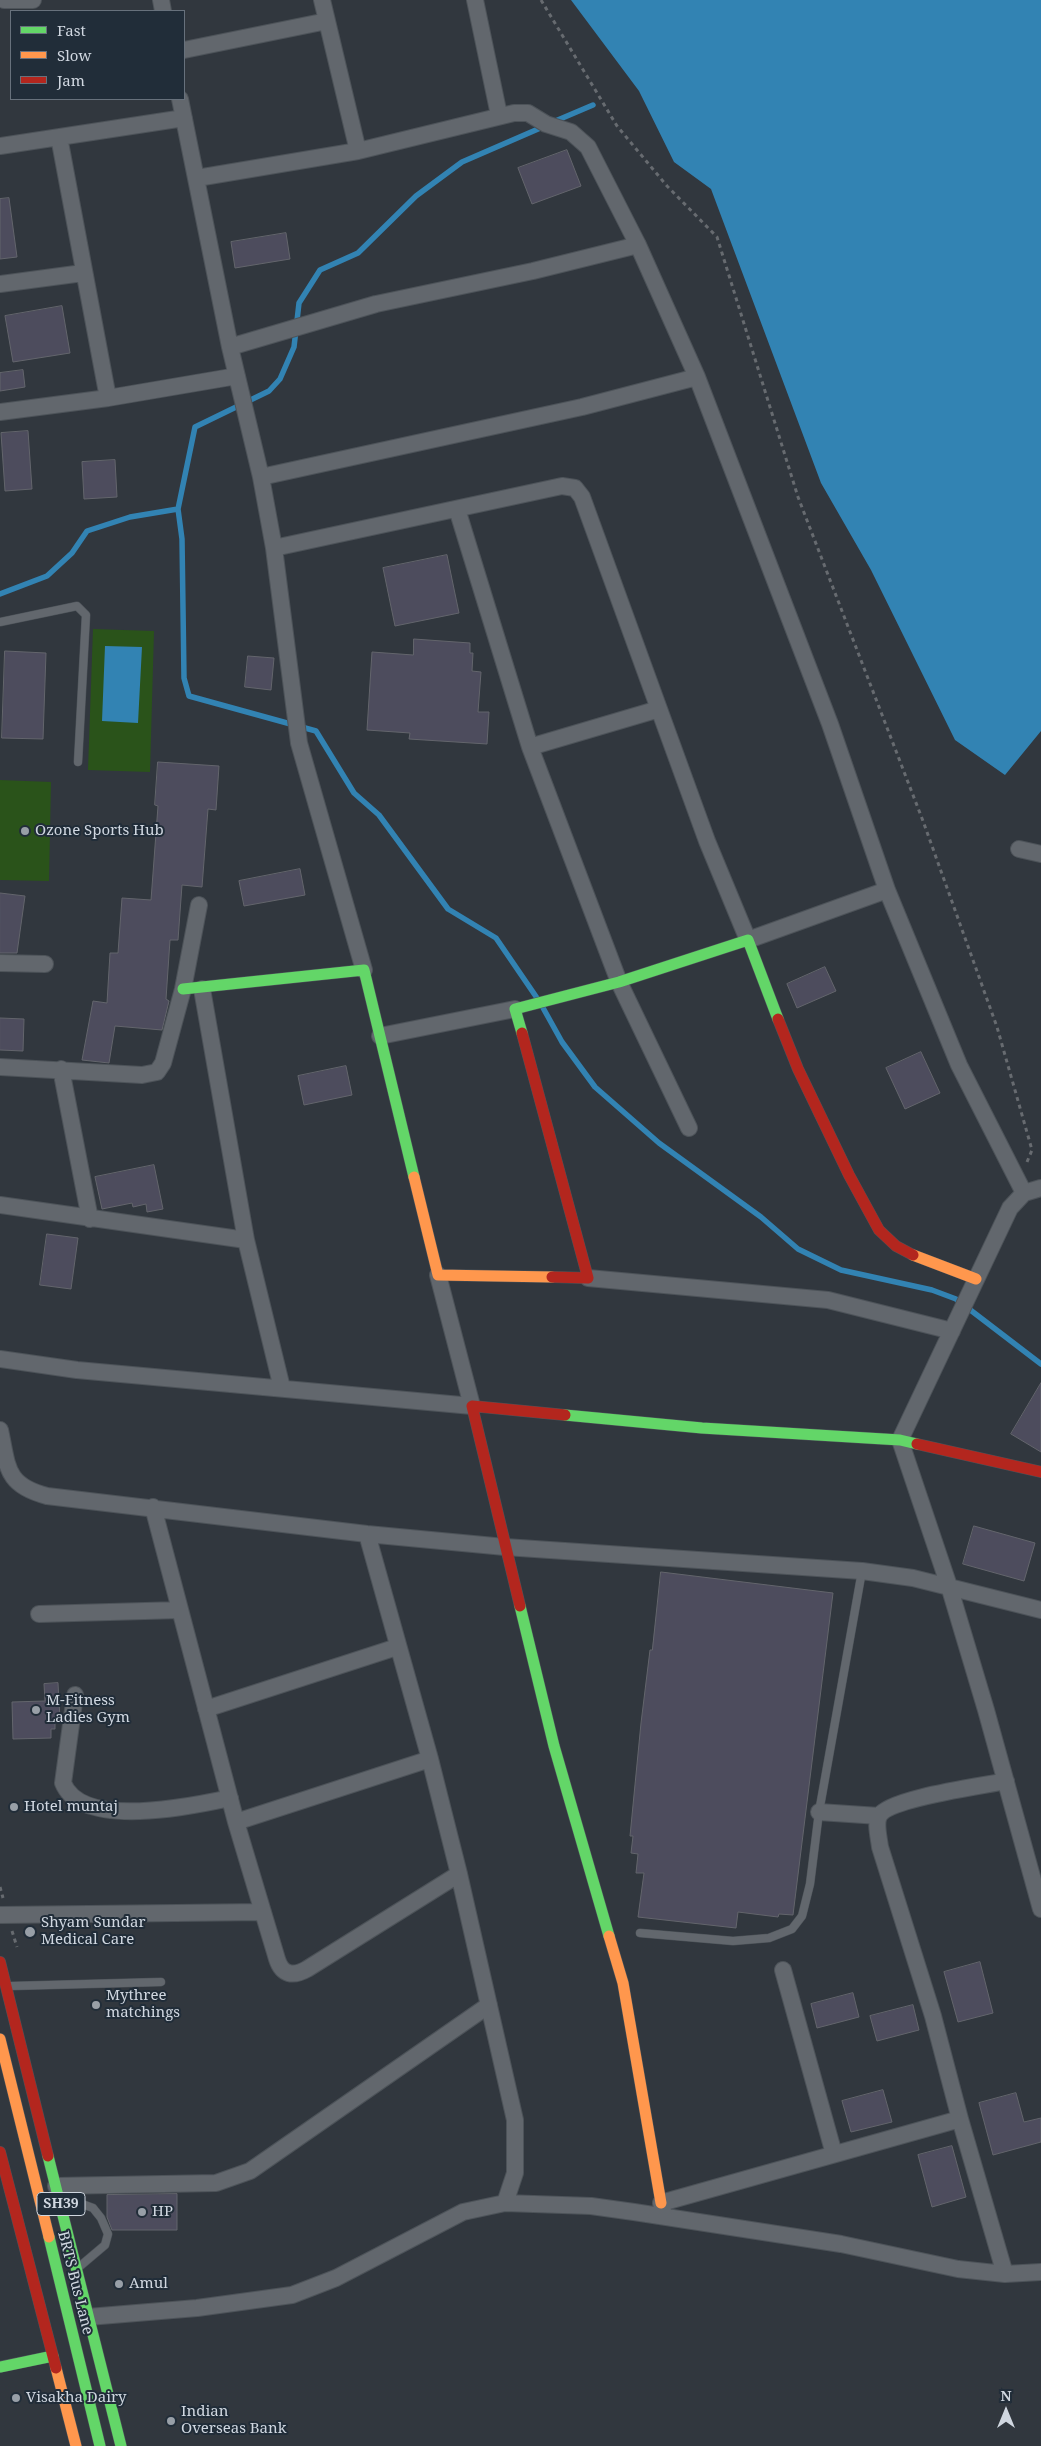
<!DOCTYPE html>
<html>
<head>
<meta charset="utf-8">
<style>
	body { margin:0 }
	#map { position:relative; width:1041px; height:2446px; overflow:hidden; background:#31373e; font-family:"Noto Serif",serif }
	canvas { display:block }
	.legend { position:absolute; left:10px; top:10px; width:175px; height:90px; box-sizing:border-box; background:#212d39; border:1px solid #67717c; margin:0; padding:6px 9px; list-style:none; font-size:15px; color:#d0d7e0 }
	.legend li { display:flex; align-items:center; gap:10px; height:25px }
	.legend b { width:25px; border:1px solid #67717c }
	.north { position:absolute; left:981px; top:2386px; width:50px; height:50px; -webkit-text-stroke:4px #212d39; paint-order:stroke; rotate:0deg; font-size:14px; font-weight:700; line-height:20px; text-align:center; color:#d0d7e0 }
	.north::after { content:''; display:block; margin:auto; width:18px; height:22px; background:#d0d7e0; clip-path:polygon(50% 0,100% 100%,50% 72%,0 100%) }
</style>
</head>
<body>
<div id="map">
<canvas width="1041" height="2446"></canvas>
<ul class="legend">
<li><b style="height:6px;background:#63d668"></b>Fast</li>
<li><b style="height:6px;background:#ff974d"></b>Slow</li>
<li><b style="height:6px;background:#b3261e"></b>Jam</li>
</ul>
<div class="north">N</div>
</div>
<script>
const c = document.querySelector('canvas').getContext('2d');
c.lineJoin = 'round';
function paint(path, color) { c.fillStyle = color; c.fill(path, 'evenodd'); }
function stroke(path, color, width, dash) { c.strokeStyle = color; c.lineWidth = width; c.lineCap = dash ? 'butt' : 'round'; c.setLineDash(dash || []); c.stroke(path); }
function write(font, color, halo, rows, align = 'center') {
  c.font = font + ' "Noto Serif",serif'; c.lineWidth = 4; c.setLineDash([]); c.textBaseline = 'middle'; c.strokeStyle = halo; c.fillStyle = color; for (const [text, x, y, turn = 0] of rows) {
    c.save(); c.translate(x, y); c.rotate((+turn || 0) * Math.PI / 180); c.textAlign = isNaN(turn) ? turn : align; if (halo) c.strokeText(text, 0, 0); c.fillText(text, 0, 0); c.restore();
  }
}
paint(new Path2D(`
	M93,629l61,2 -4,141 -62,-2z
	M0,780l51,2 -2,99 -49,-1z`), '#2a531a');
paint(new Path2D(`
	M571,0h470v731l-36,44 -50,-35 -84,-170 -50,-87 -110,-294 -37,-27 -35,-71z
	M105,646l37,1 -4,76 -36,-2z`), '#3283b3');
stroke(new Path2D(`
	M553,122l40,-17
	M178,509l17,-82 74,-36 11,-12 14,-32 5,-44 21,-33 38,-17 58,-57 46,-34 83,-36
	M0,594l47,-18 25,-23 15,-22 43,-14 48,-8 4,30 2,139 5,18 127,35 38,62 25,22 69,94 48,29 41,60
	M542,1006l20,36 33,45 64,56 102,74 37,32 43,21 91,20 24,9 85,65`), '#3283b3', 5.5);
const building = new Path2D(`
	M567,150l14,36 -49,18 -14,-36z
	M9,198l8,59 -17,2v-60z
	M286,233l4,26 -55,9 -4,-26z
	M62,306l8,47 -57,9 -8,-46z
	M23,370l2,17 -25,4v-18z
	M28,431l4,58 -27,2 -4,-58z
	M115,460l2,37 -33,2 -2,-37z
	M447,555l12,58 -64,13 -12,-58z
	M414,639l56,4v10h3l-1,18 9,1 -3,40h11l-2,32 -78,-5 1,-6 -43,-3 5,-78 41,3z
	M5,651l41,2 -3,86 -41,-1z
	M248,656l26,2 -3,32 -26,-3z
	M158,762l61,4 -3,44 -8,-1 -6,78 -20,-2 -4,55h-8l-4,59 3,2 -7,29 -47,-4 -6,37 -27,-3 11,-59 14,2 3,-50h8l4,-55 29,2 7,-94 -3,-1z
	M300,869l5,26 -61,11 -5,-25z
	M0,893l25,3 -8,57h-17z
	M825,967l11,24 -39,17 -10,-24z
	M0,1018l24,1 -1,32 -23,-1z
	M921,1052l19,41 -35,16 -19,-41z
	M346,1066l6,29 -48,10 -6,-29z
	M154,1165l9,44 -16,3 -1,-8 -13,3 -1,-4 -30,6 -7,-32z
	M47,1234l31,4 -7,51 -31,-4z
	M1041,1383v69l-30,-18z
	M974,1526l61,17 -11,38 -61,-17z
	M661,1572l172,21 -40,322 -14,-1 -1,3 -40,-5 -2,16 -98,-11 6,-44h-8l2,-19 -7,-1 2,-17h-3l11,-113 9,-73h2z
	M58,1683l2,36h-5v10h-4v9l-38,1 -1,-37 33,-1 -1,-17z
	M980,1962l13,51 -35,9 -14,-50z
	M853,1993l6,24 -42,11 -6,-24z
	M913,2005l6,25 -42,11 -7,-25z
	M883,2090l9,32 -41,10 -9,-31z
	M1016,2093l8,29 17,-4v24l-48,13 -14,-52z
	M952,2146l14,51 -34,10 -14,-52z
	M177,2194v36h-65l-5,-13v-22z`);
paint(building, '#4d4c5d');
stroke(building, '#63656c', 1);
const lane = new Path2D(`
	M0,622l77,-16 9,9 -8,147
	M640,1933l93,8 36,-3 23,-9 10,-13 8,-32 9,-72 43,-241
	M11,1986l150,-4
	M63,2197l30,11 8,10 7,16 -3,11 -26,22`);
const street = new Path2D(`
	M4,0h29
	M161,0l2,11
	M322,0l36,151
	M475,0l24,115
	M184,50l143,-29
	M180,99l50,248 31,130 13,71 25,195 65,227
	M59,137l49,261
	M0,146l184,-28
	M197,178l161,-27 156,-38h14l18,11 25,8 17,15 50,98 59,132
	M0,284l83,-11
	M230,347l146,-43 157,-33 105,-26
	M0,412l108,-14 129,-22
	M261,477l321,-70 115,-30 133,347 57,166 72,175 65,128
	M457,509l73,238 89,235 70,146
	M274,548l288,-62 13,2 7,9 77,212
	M530,747l129,-38 48,132 41,99 139,-50
	M1019,849l22,5
	M0,963l45,1
	M380,1036l135,-27
	M0,1067l142,8 15,-3 6,-9 20,-74 16,-84
	M61,1069l29,150
	M1041,1188l-17,5 -14,15 -110,232 49,146 37,124 55,199
	M0,1205l246,35 -44,-251
	M246,1240l36,148
	M588,1278l240,22 124,31
	M0,1359l77,11 395,36 -34,-131
	M0,1430c8,37 5,55 47,66l320,38 138,13 357,24 51,7 128,32
	M153,1507l83,315 41,137c5,16 16,18 30,10l152,-95
	M367,1534l63,225 29,115 56,246v53l-10,30
	M39,1614l141,-4
	M75,1695l-12,88c19,47 130,23 167,15
	M206,1709l191,-62
	M819,1812l60,4
	M236,1822l194,-63
	M0,1915l263,-3
	M783,1970l51,184
	M960,2119l45,155
	M56,2186l160,-3 34,-12 239,-166
	M664,2215l-3,-12 299,-84 -27,-103 -53,-169c-1,-9 -5,-23 -1,-31 10,-18 104,-30 127,-35
	M88,2317l109,-9 95,-13 44,-17 127,-66 42,-9 86,3 43,6 207,32 117,25 47,5 36,-2`);
const fast = new Path2D(`
	M183,989l181,-19 50,207
	M522,1033l-7,-24 104,-27 129,-42 30,79
	M565,1415l137,13 198,12 17,4
	M520,1606l34,140 55,190
	M48,2156l73,290
	M49,2237l51,209
	M0,2367l53,-11`);
const slow = new Path2D(`
	M414,1177l24,98 114,2
	M913,1255l63,24
	M609,1936l14,47 38,220
	M0,2039l49,198
	M56,2368l20,78`);
const jam = new Path2D(`
	M778,1019l20,50 51,106 30,55 17,16 17,9
	M522,1033l66,245 -36,-1
	M917,1444l124,28
	M520,1606l-48,-200 93,9
	M0,1962l48,194
	M0,2152l56,216`);
stroke(lane, '#4d5359', 9);
stroke(street, '#4d5359', 18);
stroke(fast, '#4d5359', 12);
stroke(slow, '#4d5359', 12);
stroke(jam, '#4d5359', 12);
stroke(new Path2D(`
	M541,0l76,126 50,60 50,51 81,260 125,324 74,206 35,123 -5,12
	M0,1887l3,11
	M12,1931l5,16`), '#676b70', 3, [4, 4]);
stroke(lane, '#62676d', 8);
stroke(street, '#62676d', 16);
stroke(fast, '#63d668', 11);
stroke(slow, '#ff974d', 11);
stroke(jam, '#b3261e', 11);
for (const [x, y, r, color] of [
	[25,831,5,"#989fa7"],
	[36,1710,5,"#989fa7"],
	[14,1807,5,"#989fa7"],
	[30,1932,6,"#989fa7"],
	[96,2005,5,"#989fa7"],
	[142,2212,5,"#989fa7"],
	[119,2284,5,"#989fa7"],
	[16,2398,5,"#989fa7"],
	[171,2421,5,"#989fa7"]
]) { const dot = new Path2D(); dot.arc(x, y, r, 0, 2 * Math.PI); c.fillStyle = color; c.fill(dot); stroke(dot, '#212d39', 2); }
for (const [x, y, w] of [
	[61,2204,48]
]) { const box = new Path2D(); box.roundRect(x - w / 2, y - 11.5, w, 23, 4); c.fillStyle = '#212d39'; c.fill(box); stroke(box, '#d0d7e0', 1); }
write('bold 14px', '#d0d7e0', null, [
	["SH39",61,2204]
]);
write('15px', '#d0d7e0', '#212d39', [
	["Ozone Sports Hub",35,831],
	["M-Fitness",46,1701],
	["Ladies Gym",46,1718],
	["Hotel muntaj",24,1807],
	["Shyam Sundar",41,1923],
	["Medical Care",41,1940],
	["Mythree",106,1996],
	["matchings",106,2013],
	["HP",152,2212],
	["Amul",129,2284],
	["Visakha Dairy",26,2398],
	["Indian",181,2412],
	["Overseas Bank",181,2429]
], 'left');
write('15px', '#d0d7e0', '#212d39', [
	["BRTS Bus Lane",75,2283,76]
]);
</script>
</body>
</html>
